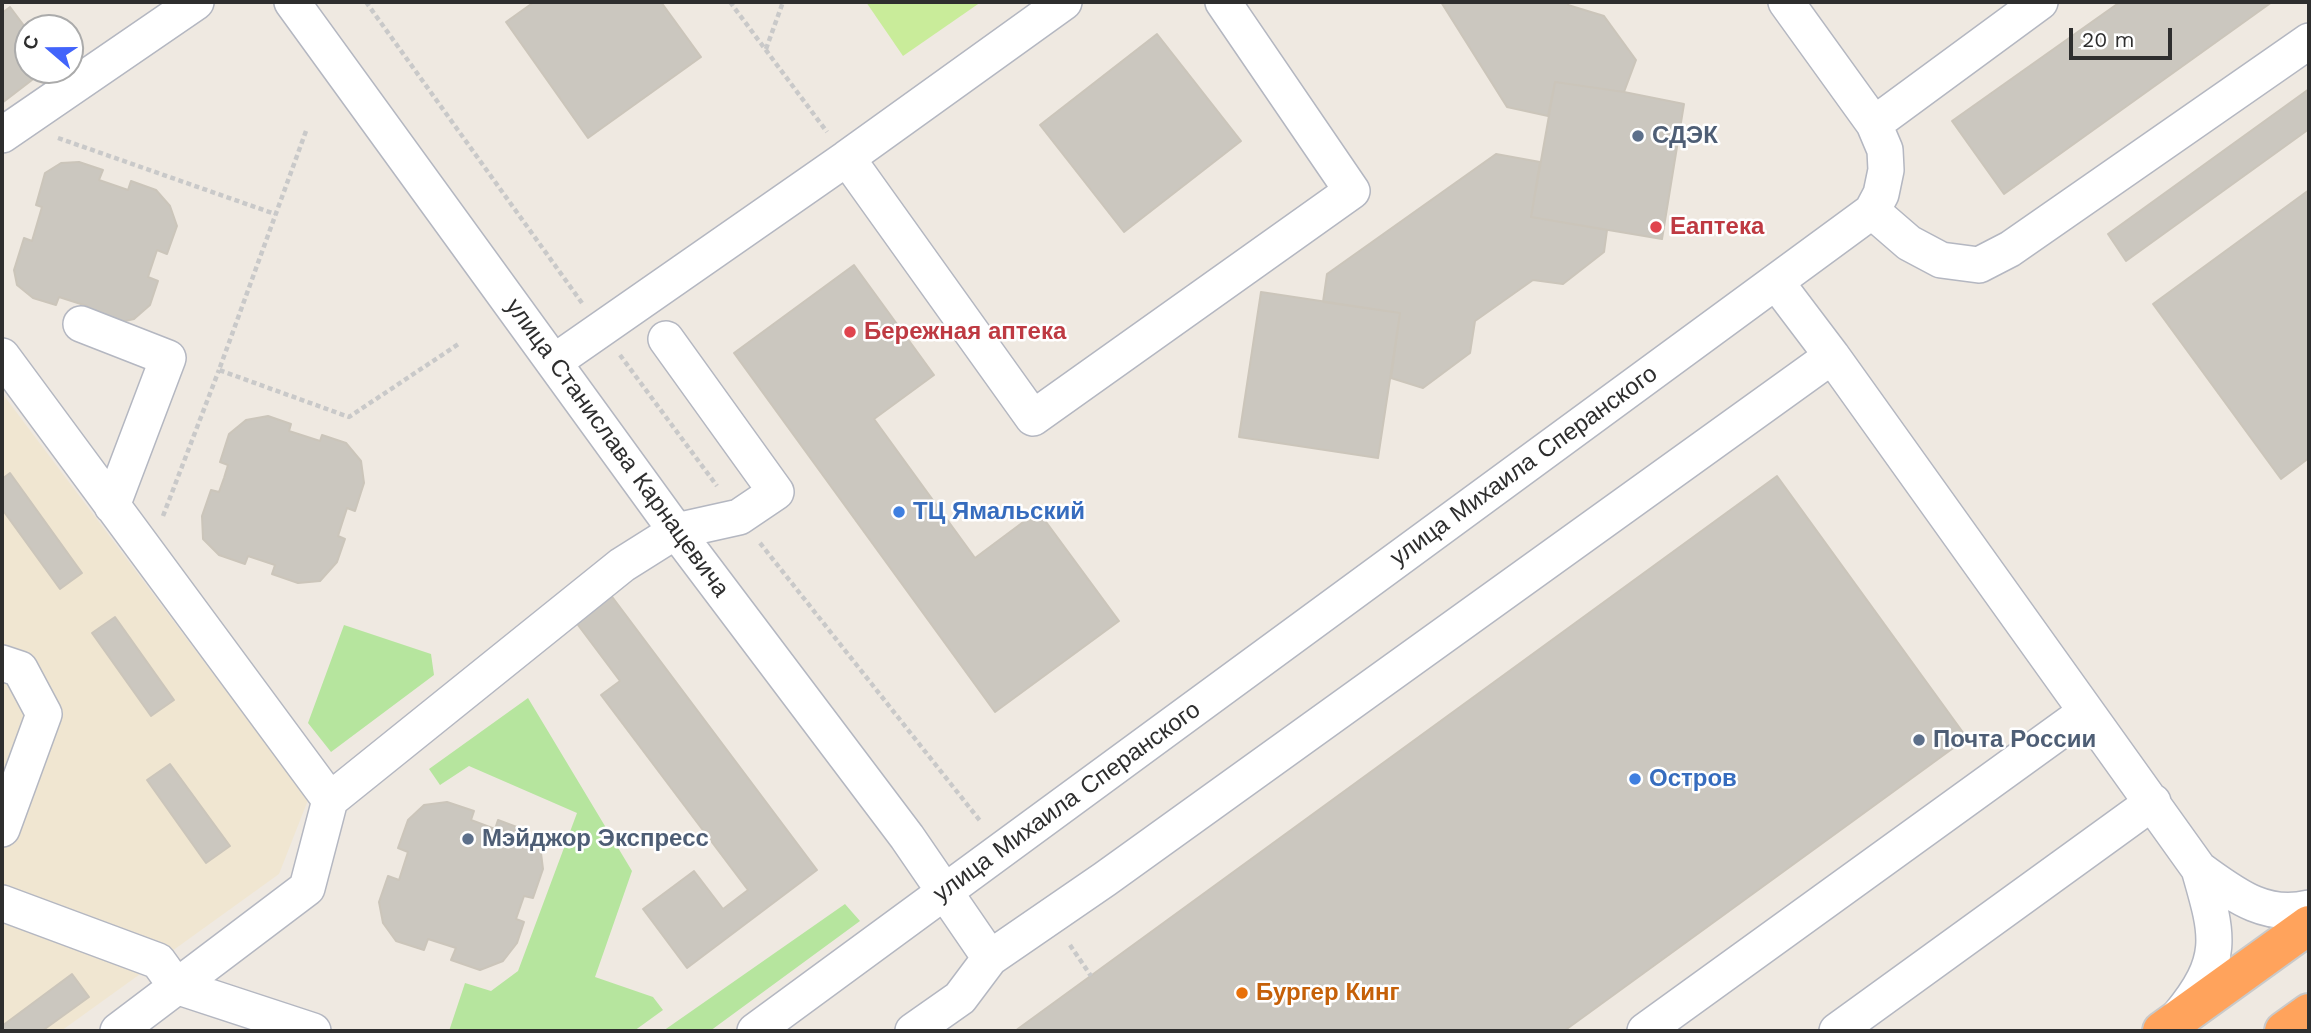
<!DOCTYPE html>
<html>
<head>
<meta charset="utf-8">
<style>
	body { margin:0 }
	#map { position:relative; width:2311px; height:1033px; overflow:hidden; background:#efe9e1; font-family:"Work Sans",sans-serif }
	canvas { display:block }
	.frame { position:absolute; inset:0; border:4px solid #2e2e2e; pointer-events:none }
	.north { position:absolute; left:14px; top:14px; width:70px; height:70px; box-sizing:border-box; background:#fff; border:2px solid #ababab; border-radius:50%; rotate:290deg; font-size:19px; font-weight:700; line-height:28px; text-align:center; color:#2e2e2e }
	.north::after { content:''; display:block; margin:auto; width:24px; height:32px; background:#4264fb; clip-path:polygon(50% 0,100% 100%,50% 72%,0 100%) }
	.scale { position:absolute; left:2069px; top:28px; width:103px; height:32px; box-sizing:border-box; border:4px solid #2e2e2e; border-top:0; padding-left:9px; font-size:21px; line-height:24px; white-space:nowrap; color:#2e2e2e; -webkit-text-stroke:5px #fff; paint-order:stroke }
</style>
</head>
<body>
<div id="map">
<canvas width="2311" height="1033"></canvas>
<div class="frame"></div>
<div class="north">С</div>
<div class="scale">20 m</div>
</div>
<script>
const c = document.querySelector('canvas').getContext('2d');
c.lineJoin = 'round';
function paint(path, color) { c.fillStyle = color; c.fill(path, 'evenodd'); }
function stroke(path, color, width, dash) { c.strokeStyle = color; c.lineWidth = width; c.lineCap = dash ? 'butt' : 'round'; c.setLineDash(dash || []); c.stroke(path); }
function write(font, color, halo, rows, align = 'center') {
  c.font = font + ' "Work Sans",sans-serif'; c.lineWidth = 5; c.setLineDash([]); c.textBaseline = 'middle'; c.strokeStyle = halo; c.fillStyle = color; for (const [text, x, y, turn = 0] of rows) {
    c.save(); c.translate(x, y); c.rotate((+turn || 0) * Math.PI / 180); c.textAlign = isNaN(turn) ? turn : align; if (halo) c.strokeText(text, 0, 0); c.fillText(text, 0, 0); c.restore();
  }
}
paint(new Path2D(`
	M2,393l306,407 -29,74 -218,157h-59z`), '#f0e6d1');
paint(new Path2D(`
	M344,625l87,29 3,21 -103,77 -23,-29z
	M528,698l104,173 -37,106 58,20 10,13 -29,21h-185l16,-48 26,8 27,-20 59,-158 -108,-47 -29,19 -11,-16z
	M845,904l15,17 -150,110h-47z`), '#b6e59e');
paint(new Path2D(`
	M866,2h115l-78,54z`), '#c9ec9a');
const building = new Path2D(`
	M534,2h127l40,55 -113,81 -82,-116z
	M1441,2h127v3l36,11 32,44 -12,32 -69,-10 -7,34 -41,-9z
	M2120,2h152l-268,192 -52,-73z
	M10,7l18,24v39h17l-43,33v-90z
	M1157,34l84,107 -117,91 -84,-107z
	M1555,82l69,10 60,12 -22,135 -131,-22z
	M2309,89v40l-183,132 -18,-27z
	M1496,154l44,8 -9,55 76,13 -3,22 -41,32 -30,-4 -58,41 -5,32 -47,35 -32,-10 9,-65 -77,-11 4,-28z
	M79,162l24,8 -4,10 29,10 3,-9 25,9 14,16 7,20 -10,28 -10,-4 -9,27 10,4 -8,24 -16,14 -22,5 -28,-9 3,-9 -28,-9 -3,8 -23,-7 -16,-13 -3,-15 10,-32 8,3 10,-34 -6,-2 9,-32 16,-10z
	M2309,190v268l-28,21 -128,-175z
	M854,265l80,110 -60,44 101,139 63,-47 81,110 -124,91 -261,-359z
	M1261,292l139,21 -22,145 -139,-21z
	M268,416l23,8 -2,7 31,10 2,-6 24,8 15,18 3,22 -9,28 -8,-3 -9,28 7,3 -8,23 -17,19 -22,2 -26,-9 3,-9 -27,-9 -3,8 -26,-9 -16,-16 -1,-23 9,-26 8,2 5,-14 4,-13 -8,-3 9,-28 17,-14z
	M10,473l72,100 -22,16 -58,-80v-30z
	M1777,476l190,262 -114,83 -289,210h-549z
	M610,594l207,276 -130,98 -44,-59 51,-38 29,38 25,-19 -147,-195 19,-14 -45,-60z
	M115,617l59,83 -23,16 -59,-83z
	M170,764l60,82 -24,17 -59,-83z
	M447,802l27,9 -3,9 24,9 3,-9 24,9 18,16 3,24 -10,29 -9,-2 -8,23 8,3 -7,21 -14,18 -23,9 -29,-10 5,-12 -28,-9 -4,11 -28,-9 -13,-18 -4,-21 9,-26 11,4 9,-28 -10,-4 10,-28 16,-15z
	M72,974l17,23 -47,34h-40v-5z`);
paint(building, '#cbc7bf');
stroke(building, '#cbc5ba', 2);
const minor = new Path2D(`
	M292,2l384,529 231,306 83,121
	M1874,124l166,-122
	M2,135l194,-133
	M847,158l217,-156
	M1872,211l37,32 32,17 38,5 31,-16 299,-208
	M1776,282l56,74 367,513c19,66 27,90 -20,147
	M81,324l87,34 -56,148
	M2,356l328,444 -23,88 -189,143
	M554,362l293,-204 186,260 319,-227 -129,-189
	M2,663l18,6 24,45 -42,115
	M330,800l292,-235 54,-34 63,-14 37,-25 -110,-153
	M2199,869c35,25 65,50 110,39
	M2,903l156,58 18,25 137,45
	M755,1031l1117,-820 9,-17 5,-24 -1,-20 -11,-26 -88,-122
	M913,1031l47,-33 30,-40 115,-79 727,-523
	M1645,1031l441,-319
	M1837,1031l316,-229`);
const highway = new Path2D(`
	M2162,1031l147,-106
	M2284,1031l25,-18`);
stroke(minor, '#b4b7c1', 38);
stroke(highway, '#c9c9c9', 42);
stroke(new Path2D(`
	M366,2l216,301
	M730,2l97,130
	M766,49l17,-47
	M306,131l-87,239 130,47 111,-74
	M58,138l217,76
	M620,355l97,131
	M163,516l56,-146
	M760,543l221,279
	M1070,945l21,31`), '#c9c9c9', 4.5, [5, 3.5]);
stroke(minor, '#fff', 35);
stroke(highway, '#ffa35c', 38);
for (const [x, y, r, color] of [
	[1638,136,7,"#5c6f8a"],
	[1656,227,7,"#e0444e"],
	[850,332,7,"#e0444e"],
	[899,512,7,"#3f7fe0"],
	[1919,740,7,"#5c6f8a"],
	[1635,779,7,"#3f7fe0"],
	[468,839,7,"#5c6f8a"],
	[1242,993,7,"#e8710a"]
]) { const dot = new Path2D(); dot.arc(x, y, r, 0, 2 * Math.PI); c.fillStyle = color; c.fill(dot); stroke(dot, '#fff', 2.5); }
write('bold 24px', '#4e5e75', '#fff', [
	["СДЭК",1652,136],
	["Почта России",1933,740],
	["Мэйджор Экспресс",482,839]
], 'left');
write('bold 24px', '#be3a42', '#fff', [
	["Еаптека",1670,227],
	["Бережная аптека",864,332]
], 'left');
write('24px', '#2e2e2e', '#fff', [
	["улица Станислава Карнацевича",617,448,54],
	["улица Михаила Сперанского",1524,466,-36],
	["улица Михаила Сперанского",1067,802,-36]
]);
write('bold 24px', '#366cbe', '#fff', [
	["ТЦ Ямальский",913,512],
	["Остров",1649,779]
], 'left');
write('bold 24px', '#c56008', '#fff', [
	["Бургер Кинг",1256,993]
], 'left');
</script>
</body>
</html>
